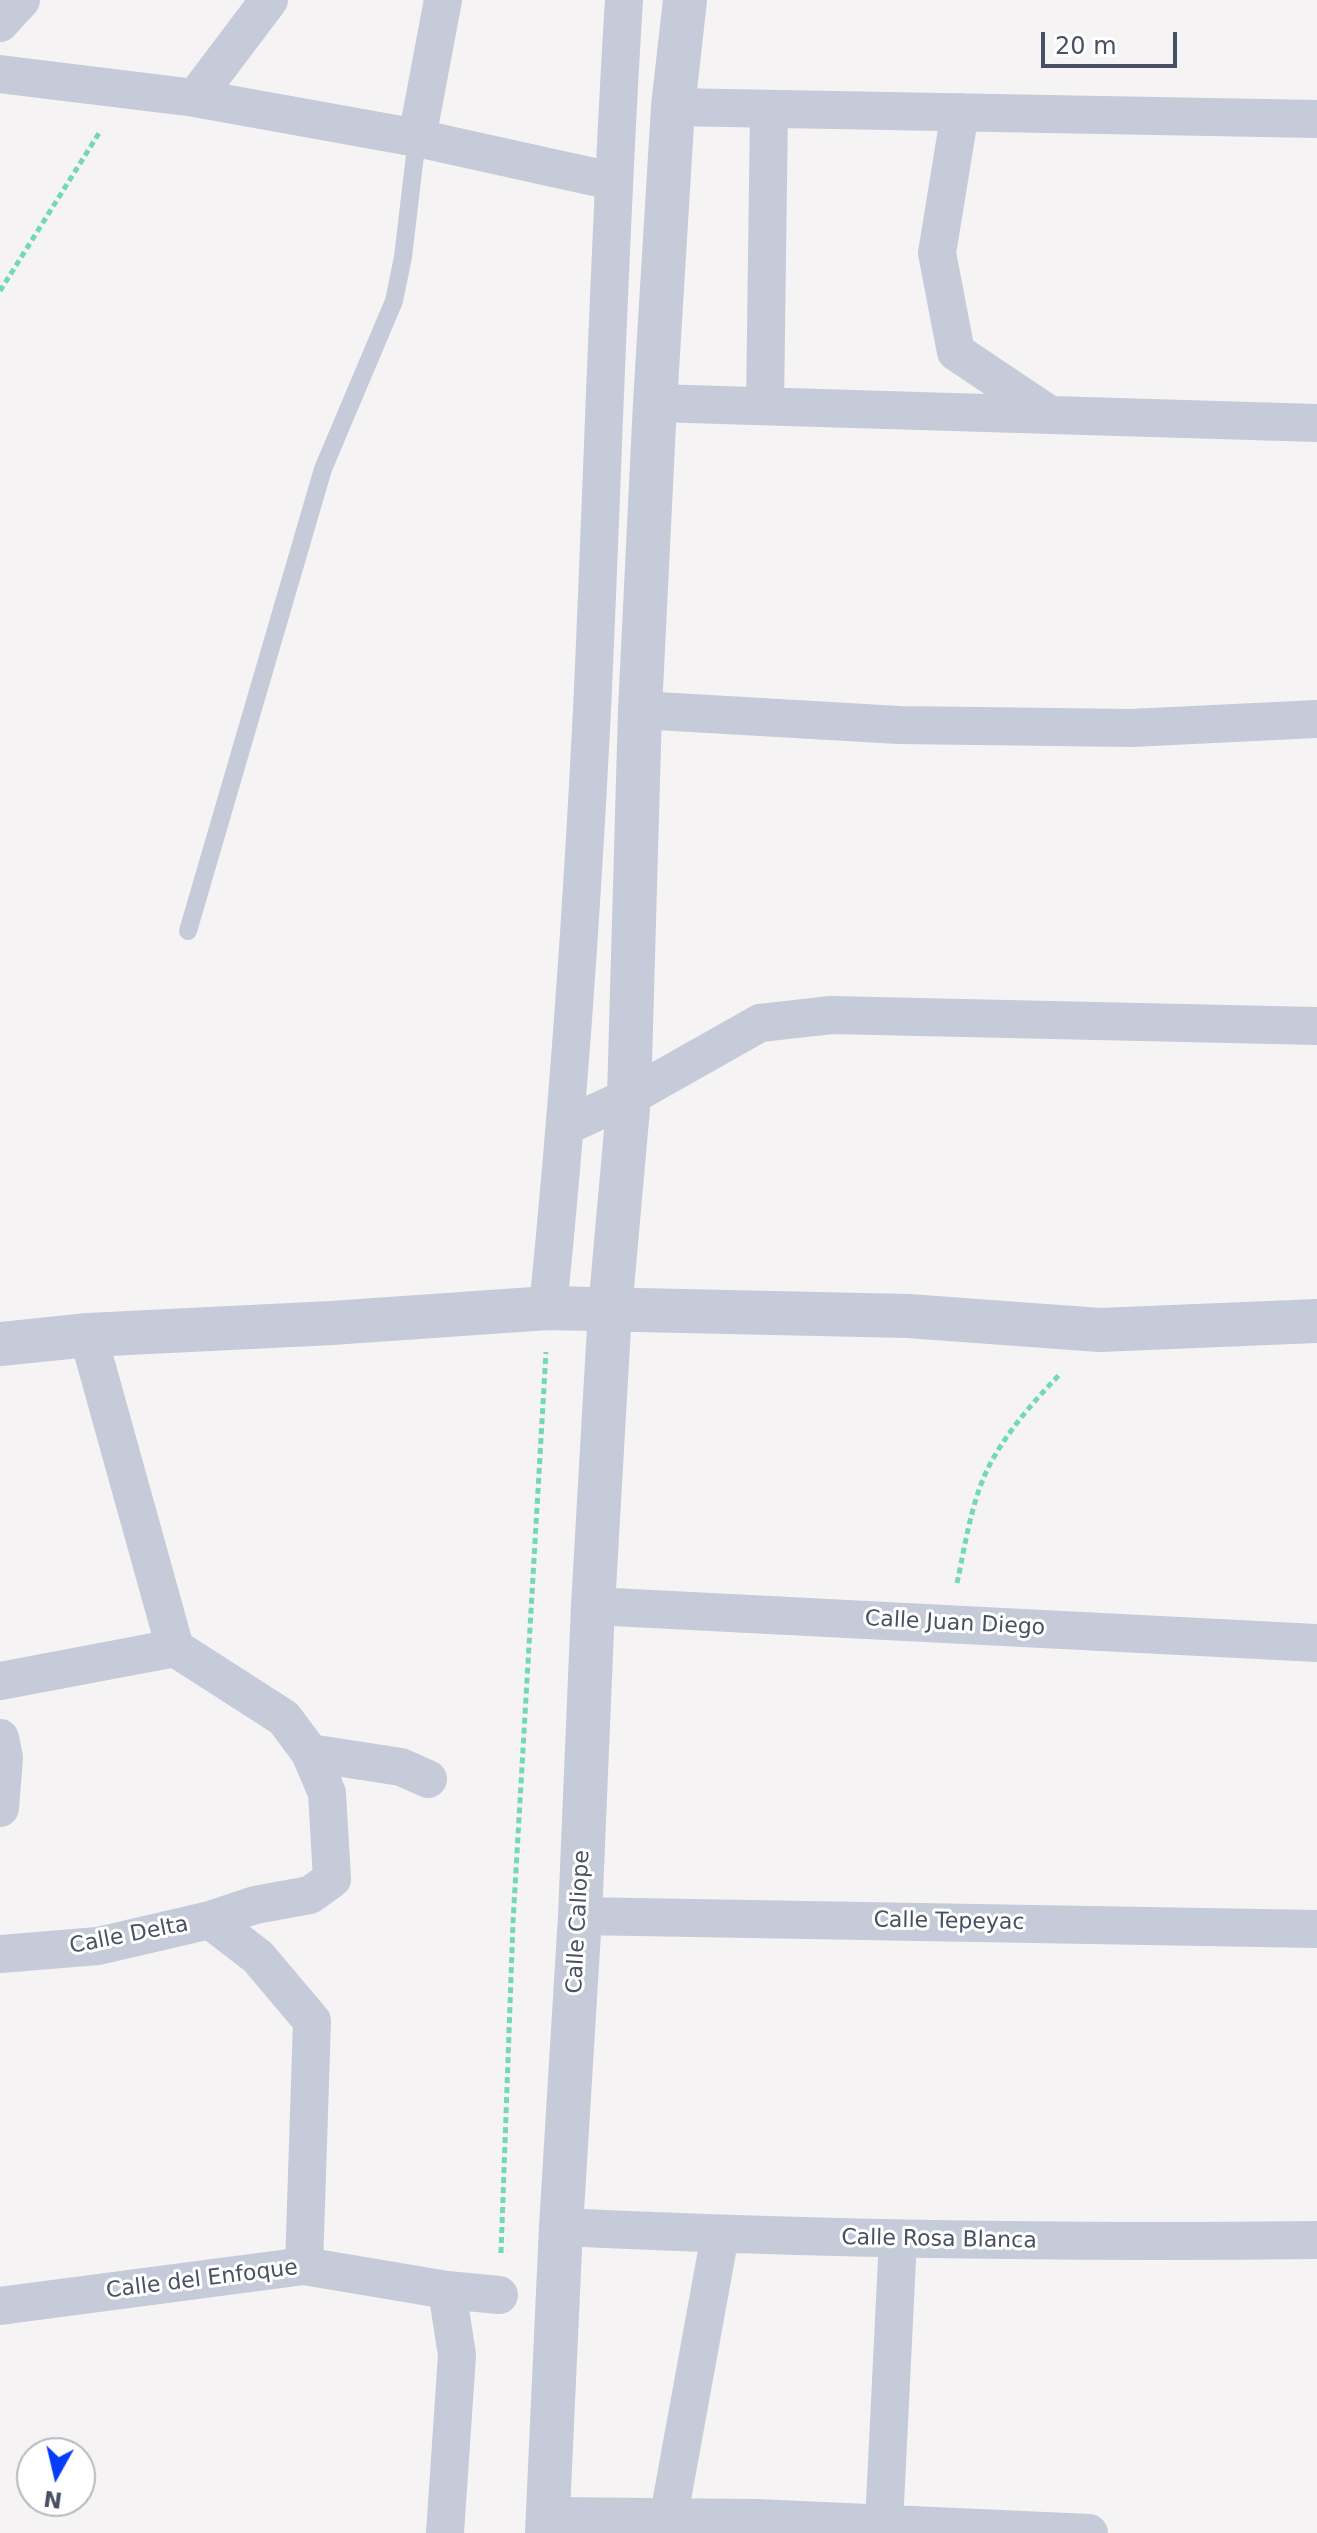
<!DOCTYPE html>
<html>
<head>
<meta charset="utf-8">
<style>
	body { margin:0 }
	#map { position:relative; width:1317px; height:2533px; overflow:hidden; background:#f5f3f3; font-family:"DejaVu Sans",sans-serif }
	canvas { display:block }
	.north { position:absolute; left:16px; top:2437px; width:80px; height:80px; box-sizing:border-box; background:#fff; border:2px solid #b6b9c1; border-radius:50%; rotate:188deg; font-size:22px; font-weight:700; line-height:32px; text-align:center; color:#485063 }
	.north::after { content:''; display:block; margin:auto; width:28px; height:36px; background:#073cfb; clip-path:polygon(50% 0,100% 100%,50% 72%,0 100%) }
	.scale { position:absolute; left:1041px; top:32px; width:136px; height:36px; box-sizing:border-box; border:4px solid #485063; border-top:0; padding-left:10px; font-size:24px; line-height:28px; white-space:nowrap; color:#485063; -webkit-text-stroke:6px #fff; paint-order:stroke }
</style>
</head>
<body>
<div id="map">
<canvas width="1317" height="2533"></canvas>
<div class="north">N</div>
<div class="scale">20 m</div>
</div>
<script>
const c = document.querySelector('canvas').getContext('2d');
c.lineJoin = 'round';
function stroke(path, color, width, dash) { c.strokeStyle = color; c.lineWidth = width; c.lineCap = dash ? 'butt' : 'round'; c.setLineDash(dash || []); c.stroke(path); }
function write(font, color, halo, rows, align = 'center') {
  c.font = font + ' "DejaVu Sans",sans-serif'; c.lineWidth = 6; c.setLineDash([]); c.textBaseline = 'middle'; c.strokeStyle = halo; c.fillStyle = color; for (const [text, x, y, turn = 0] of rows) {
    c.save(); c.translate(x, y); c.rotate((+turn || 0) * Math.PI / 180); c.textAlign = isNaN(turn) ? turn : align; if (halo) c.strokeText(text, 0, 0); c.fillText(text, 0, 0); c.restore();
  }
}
stroke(new Path2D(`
	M0,291l101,-161
	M957,1583c9,-41 15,-89 37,-126 18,-31 41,-57 66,-83
	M501,2253l12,-331 33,-570`), '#72d8bc', 5, [6, 4]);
stroke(new Path2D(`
	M188,931l135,-462 71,-168 9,-44 14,-119`), '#c5cbd8', 18);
stroke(new Path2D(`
	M0,23l21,-23
	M0,74l195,24 222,40 195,43
	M195,98l74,-98
	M673,107l644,12
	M960,112l-23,141 19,99 94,63
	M417,138l26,-138
	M655,403l662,20
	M765,406l4,-297
	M640,710l259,15 232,3 186,-9
	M566,1126l63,-29 131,-74 71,-8 486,11
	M548,1308c20,-199 34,-398 44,-598 11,-236 17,-473 32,-710
	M593,1606l724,37
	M0,1681l175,-33
	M0,1738l4,20 -4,50
	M310,1753l91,14 27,12
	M580,1916l737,13
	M210,1920l48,37 54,64 -8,245
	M0,1954l98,-8 112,-26 45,-15 55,-10 22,-16 -5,-86 -17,-40 -26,-35 -109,-70 -87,-313
	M561,2227c252,12 504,16 756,13
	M0,2306l304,-40 143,24 52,5
	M669,2515l51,-280
	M548,2516l208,2 333,15
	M884,2524l14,-285
	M445,2533l12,-178 -10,-65`), '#c5cbd8', 38);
stroke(new Path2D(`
	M0,1344l88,-9 244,-12 216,-15 360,8 192,14 217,-9
	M547,2533l14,-306 19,-311 13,-310 17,-296 19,-213 11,-387 15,-307 18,-296 12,-107`), '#c5cbd8', 44);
write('22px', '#485063', '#fff', [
	["Calle Juan Diego",955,1624,3],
	["Calle Caliope",579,1922,-87],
	["Calle Tepeyac",949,1922,1],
	["Calle Delta",129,1936,-11],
	["Calle Rosa Blanca",939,2240,1],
	["Calle del Enfoque",202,2280,-7]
]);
</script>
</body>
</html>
